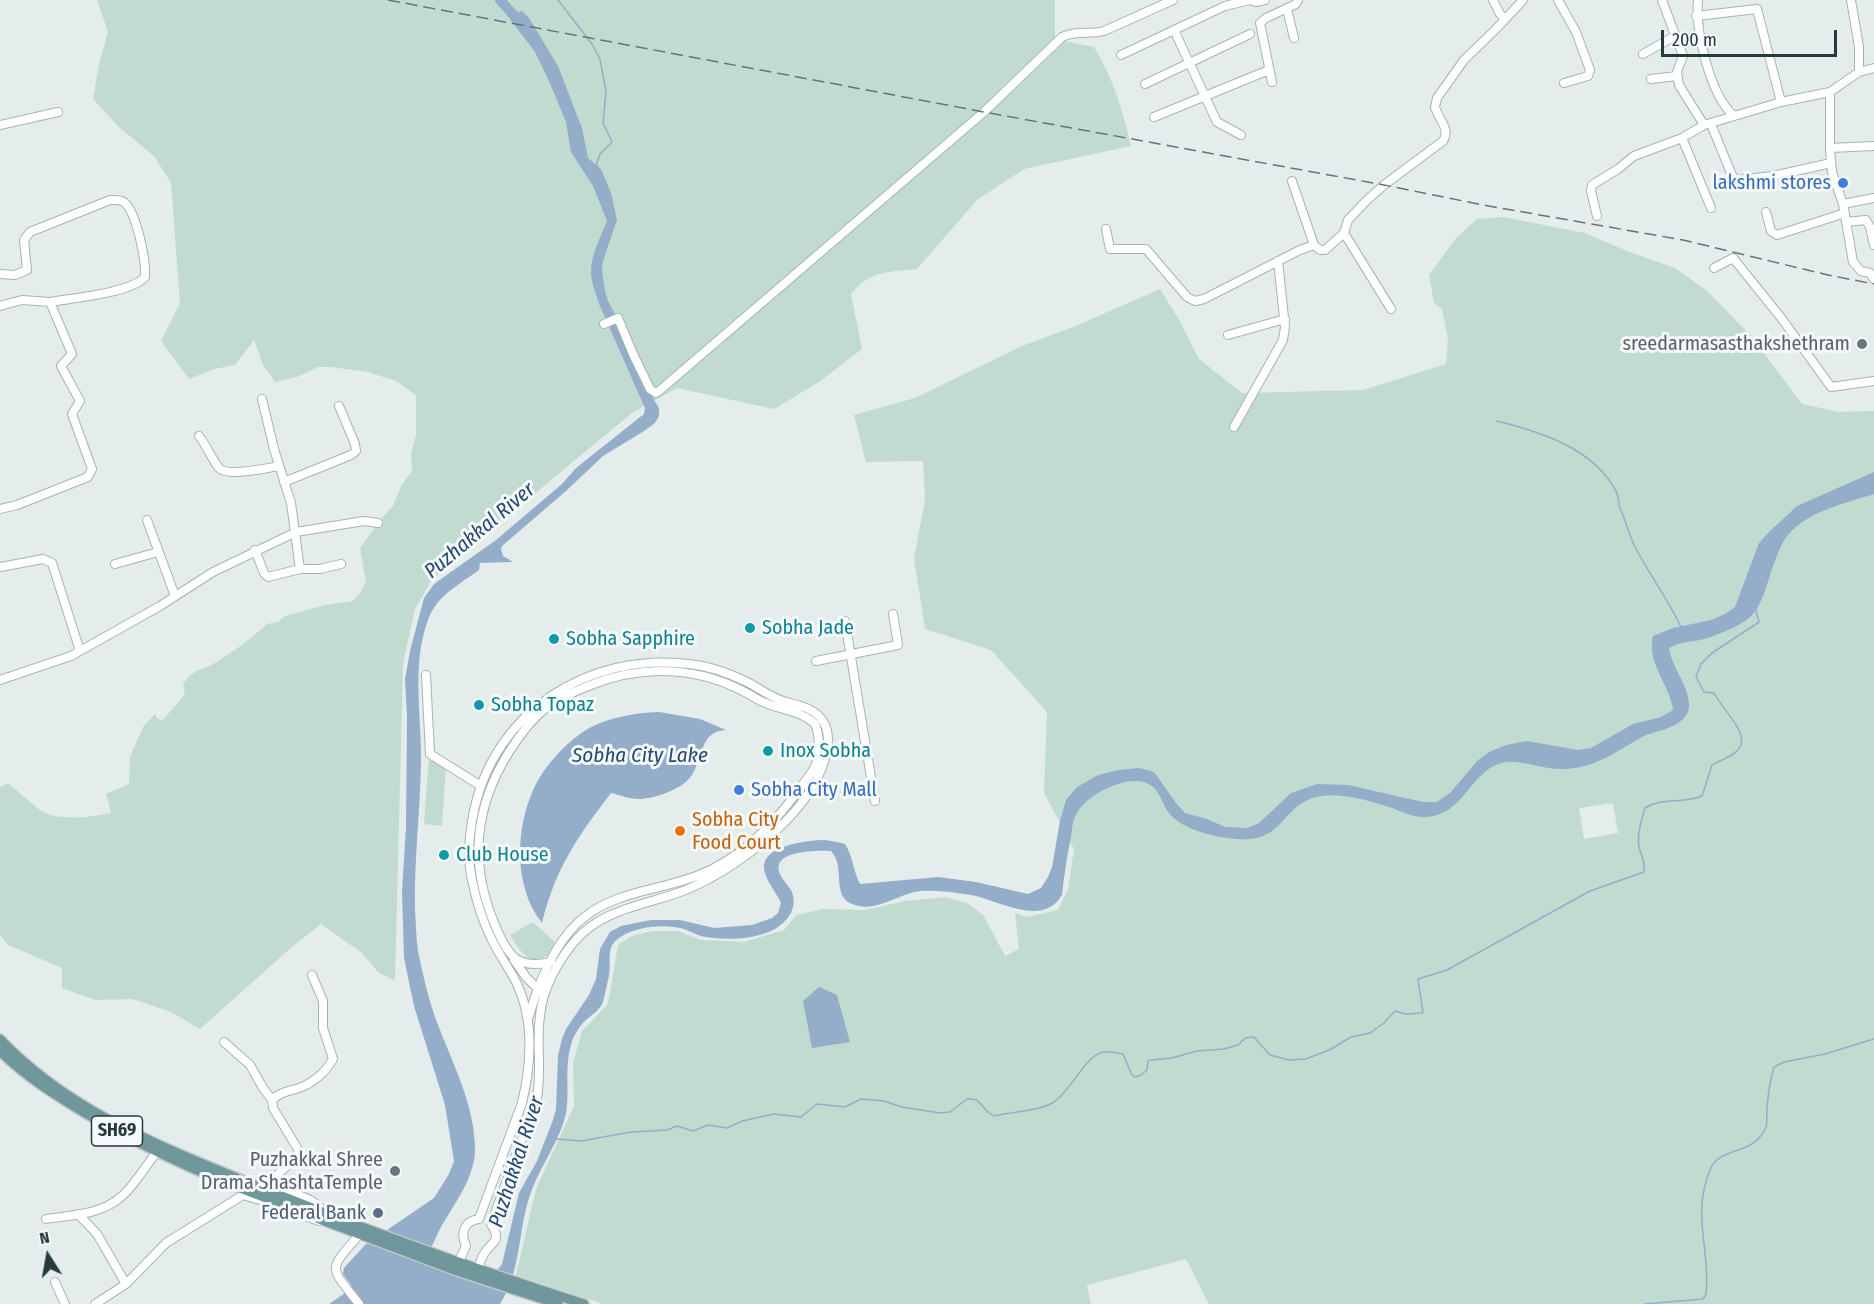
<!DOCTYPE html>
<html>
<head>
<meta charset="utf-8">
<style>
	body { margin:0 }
	#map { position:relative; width:1874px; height:1304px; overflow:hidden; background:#e5ecec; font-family:"Fira Sans Condensed",sans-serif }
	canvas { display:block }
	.north { position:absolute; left:18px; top:1226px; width:60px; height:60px; -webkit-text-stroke:4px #f5f9f9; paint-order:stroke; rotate:349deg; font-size:16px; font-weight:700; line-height:24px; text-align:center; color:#263a3c }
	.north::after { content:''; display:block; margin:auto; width:21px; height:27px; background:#263a3c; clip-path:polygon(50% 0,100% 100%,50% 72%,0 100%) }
	.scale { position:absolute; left:1661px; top:30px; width:176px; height:27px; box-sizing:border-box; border:3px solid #263a3c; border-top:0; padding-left:8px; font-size:18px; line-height:21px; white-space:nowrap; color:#263a3c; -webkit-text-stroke:4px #f5f9f9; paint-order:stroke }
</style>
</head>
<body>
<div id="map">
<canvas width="1874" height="1304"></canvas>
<div class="north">N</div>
<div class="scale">200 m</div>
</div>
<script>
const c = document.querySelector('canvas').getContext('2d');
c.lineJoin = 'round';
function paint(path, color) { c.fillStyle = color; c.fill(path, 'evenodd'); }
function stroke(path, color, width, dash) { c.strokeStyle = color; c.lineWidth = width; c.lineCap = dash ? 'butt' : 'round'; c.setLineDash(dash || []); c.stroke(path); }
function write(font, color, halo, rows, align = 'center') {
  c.font = font + ' "Fira Sans Condensed",sans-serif'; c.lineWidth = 6; c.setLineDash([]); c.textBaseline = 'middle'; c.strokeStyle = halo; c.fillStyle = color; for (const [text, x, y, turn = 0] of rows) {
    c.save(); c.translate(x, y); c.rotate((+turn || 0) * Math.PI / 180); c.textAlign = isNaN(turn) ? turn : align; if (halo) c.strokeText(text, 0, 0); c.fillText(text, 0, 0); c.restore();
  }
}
paint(new Path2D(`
	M97,0h958v39l39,8c19,31 29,64 37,99l-107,23 -47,31 -60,69c-28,3 -47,1 -66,25l11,55 -43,33 -45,27 -97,-21 -45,25 -199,165 -18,31 -12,55 -8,317 -17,-9 -16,-19 -41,-29 -28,22 -93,83 -29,-17 -39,-13 -37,1 -33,-12v-20l-54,-23 -8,-10v-148l8,-4c8,6 30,27 37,30 19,8 46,4 66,0l-5,-19 23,-10 1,-27 13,-30 12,-13 3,5 5,1 22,-26 -2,-10c10,-14 16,-13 30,-20 18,-10 40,-27 54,-40l11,-2 7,-6 40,-11 28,-4 7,-8 6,-11 -6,-34 21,-29 12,-13 8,-20 11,-15 -1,-18 5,-18v-40l-20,-14 -28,-9 -37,-5h-13l-21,10 -22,5 -12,-17 -9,-25 -19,25 -21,4 -25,10 -28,-38 19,-38 -9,-120 -17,-27 -34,-28 -27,-29 6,-35 9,-32z
	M1503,217l82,16 42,18 48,17 31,22 46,47 50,67 37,8 35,-1v893h-665l-23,-45 -99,26 4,19h-488l-87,-29 20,-86 38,-83 -1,-43 9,-32 26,-27 10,-59 14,-9 20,-5h26l23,9 43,2 40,-12 13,-15 25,-6 43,1 40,-9 41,-4 21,6 16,12 22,41 14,-7 -4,-36 12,4 31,-7 10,-21 6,-40 -30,-56 3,-81 -56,-62 -66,-21 -11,-71 11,-58 -2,-39 -57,1 -12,-47 61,-17 107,-52 56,-21 82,-36 19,31 20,39 43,34 121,-3 83,-26 2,-25 -6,-30 -8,-6 -5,-28 27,-37 21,-19zM1613,803l5,30 -34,6 -5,-31z
	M429,756l17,10 -4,60 -18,-2z
	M533,922l22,20c-14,33 -33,15 -45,-7z`), '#c1dbd1');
paint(new Path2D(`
	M522,11l7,7 29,48 24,62 6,30 13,11 10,24 6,27 -14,41 -1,9 3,21 3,10 7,13 29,69 15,25v8l-4,7 -11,8 -41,25 -37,35 -64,55 -1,3 2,7 10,6 -33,1 -1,7c-19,14 -43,26 -51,50 -17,45 -6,97 -7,144 -1,49 -7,97 -6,146 1,13 1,28 3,41 5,24 11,51 20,74 15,39 36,79 37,122 1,28 -19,55 -33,78 -6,11 -10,22 -16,33l59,28 17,-22 17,-71 18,-32 16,-41 3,-11 2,-54 4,-16 4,-10 23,-34 7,-16 4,-30 10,-17 11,-6 30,-6h29l34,8 38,-3 20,-7 6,-5 3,-10c-5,-11 -15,-22 -17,-34 -3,-23 41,-28 57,-29 8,0 16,2 24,4 8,12 8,27 15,40l78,-7 38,5 52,12 13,-6 7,-11 4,-10 8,-46 6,-21 11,-13 21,-12 20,-5 21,-2 15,4 22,31 9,10 22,6 18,8 22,1 12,-5 32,-30 26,-9 31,1 75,17h14l14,-10 26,-31 12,-9 17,-7 21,-4 51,9 13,-2 42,-24 28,-7 12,-7c-3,-25 -27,-48 -20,-74l20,-8 38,-8 14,-6 10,-7 24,-64 10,-11 28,-26 77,-34v22c-28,9 -66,17 -86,41 -7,8 -10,19 -14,28 -6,16 -10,38 -21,51 -8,11 -40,23 -53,26 -12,2 -20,2 -31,8 3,21 21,38 20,59 -2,21 -33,23 -47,30 -27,15 -46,31 -79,32 -20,1 -45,-11 -62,-6 -32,10 -37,52 -75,54 -12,1 -23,-5 -34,-9 -22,-7 -48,-15 -71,-12 -41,7 -35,48 -85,43 -20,-2 -44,-7 -60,-19 -11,-8 -13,-20 -20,-30 -12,-14 -32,-9 -46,-3 -15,6 -30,17 -36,32 -2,5 -2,12 -3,18 -4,19 -7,39 -9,58 -21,35 -67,2 -97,-1 -14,-2 -38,-5 -51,-2 -20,5 -41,21 -62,12 -18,-7 -10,-31 -16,-45 -1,-3 -3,-5 -5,-8 -12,-1 -58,-1 -52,20 1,6 8,13 12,19 8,17 -3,32 -18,40 -20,10 -46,10 -67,7 -8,-1 -14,-5 -22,-8 -18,-5 -45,-3 -62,7 -18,10 -10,24 -13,40 -2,8 -4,18 -6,26 -3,8 -10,12 -16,17 -7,6 -14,17 -16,26 -7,23 -1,45 -5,68 -6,27 -23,49 -33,74 -16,38 -10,82 -33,117h-136l-2,-3 -4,3h-29l16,-11 6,-8 -8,-11 1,-6 21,-23 69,-47 15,-24 5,-13 -9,-56 -31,-99 -10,-48 -2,-66 4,-66 1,-109 -2,-38 5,-28 14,-53 10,-14 62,-44 66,-56 14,-16 68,-54 1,-6 -46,-104c-3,-10 -8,-22 -8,-33 0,-16 10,-35 16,-50l-14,-35 -22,-34 -5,-30 -17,-41 -14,-29 -28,-37z
	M659,712l41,7 26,11c-26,1 -23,27 -34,45 -9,14 -37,24 -54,24 -8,0 -19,-4 -27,-6 -33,43 -56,76 -69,130 -29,-37 -27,-96 -7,-137 10,-20 27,-39 45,-52 22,-16 53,-21 79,-22z
	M819,987l18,8 13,47 -38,6 -9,-47z`), '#94aeca');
stroke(new Path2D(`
	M558,0l34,44 8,15 6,33 -3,31 9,19 -12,12 -4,12
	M1497,421c44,11 96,27 119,70 3,5 2,12 4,17 6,13 9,27 15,39 14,27 33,52 46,80
	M556,1139l25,2 50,-9 36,-2 10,-4 16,5 15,-6 19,3 15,-7 32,-7 27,3 16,-13 28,3 16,-8 23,2 18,6 38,6 10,-1 17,-13h4l6,1 11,12 6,4c19,-5 43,-4 60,-14 17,-11 32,-48 50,-50 6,-1 13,1 19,2l9,21 3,2 6,-2 6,-5 1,-9 3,-1 21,-2 25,-7 27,-2 14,-4 7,-7 9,-1 16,18 19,5 17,-1 25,-10 20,-12 19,-4 14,-10 11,-12 10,3 18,-1 -5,-34 29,-9 143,-79 54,-19c2,-10 -3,-16 -5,-25 -2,-12 2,-27 6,-39 17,-11 38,-4 57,-12l10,-31c8,-5 23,-9 28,-18 9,-14 -20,-41 -26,-54l-10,-1 -8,-15 5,-13 11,-11 47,-31 -4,-15
	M1645,1304l58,-5 3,-5c5,-44 -15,-78 4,-124 8,-21 35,-16 49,-32 2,-2 6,-8 7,-11 2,-6 0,-14 1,-19 1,-14 3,-27 7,-41l10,-5 41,-8 49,-15`), '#94aeca', 1.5);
stroke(new Path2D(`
	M500,0l20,22`), '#94aeca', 10);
const minor = new Path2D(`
	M1250,0l6,2 9,-2
	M1493,0l7,14 5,5
	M1558,0l18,32 14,38 -2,6 -24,7
	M1662,0l21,56 -6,16 2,13 25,40
	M1698,0c-3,31 12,95 36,116
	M1851,0l8,47v25l-29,20v58l2,22 11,32 10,58 8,9 9,2 4,6
	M1287,9l7,29
	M1696,16l61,-7 24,93
	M1174,30l43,92 24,13
	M1643,54l32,-18
	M1121,55l104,-49 25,-6
	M1859,72l15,-4
	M1651,79l26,-3
	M1272,82l-12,-59 6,-5 30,-14 2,-4
	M1145,84l105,-50
	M1154,117l115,-47
	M1711,124l20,49 3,6 4,1 35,-4 58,-13
	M0,125l58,-13
	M1682,138l29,70
	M1830,148l44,-2
	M1292,181l22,64
	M1843,204l31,-6
	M1766,212l5,19 6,4 68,-22
	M1597,216l-6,-25 1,-6 26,-16 16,-13 48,-18 22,-13 77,-23 49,-10
	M1846,222l20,-2 4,7 4,18
	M1106,229l4,20h36l41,48 8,4 9,-2 96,-49 14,-5 6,5h5l19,-17 4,-13 19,-20 17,-15 59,-44c8,-12 -5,-22 -8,-34l2,-9 27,-38 32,-31 27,-29
	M1344,233l47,76
	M1714,268l19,-10 49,61 49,68 43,-6
	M0,274l15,1 12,-5 -3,-30 6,-8 80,-32c5,0 10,-1 14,2 13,11 22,58 21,75 -14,16 -73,21 -95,25
	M0,306l22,-6 28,2 22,52 -11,12 19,35 -8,13 20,55 -4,8 -71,28 -17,4
	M604,324l14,-6 15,36 17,35 6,4 3,-2 325,-279 78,-75c14,-7 28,-2 42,-6l69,-31
	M1228,335l57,-16
	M262,399l12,50 17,54 9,66
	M1234,427l49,-87 2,-13 -7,-66
	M199,436c8,10 12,22 20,32 8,9 48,0 60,-2
	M284,482l67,-27 5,-4 -1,-7 -16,-38
	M147,520l28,76
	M255,550l9,23 4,4 32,-8h20l21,-5
	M115,564l43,-12
	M0,567l43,-8 9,4 28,88
	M845,621l30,180
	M816,661l82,-16 -5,-31
	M426,675l4,79 51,32
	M0,680l71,-24 89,-50 53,-34 83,-40 68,-11 14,2
	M514,960l12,17 14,14
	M529,1016c10,-35 28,-79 58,-101 32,-24 75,-25 112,-40 40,-16 74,-50 99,-84 6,-9 14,-17 18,-27 4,-12 4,-28 -1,-40 -15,-15 -40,-14 -58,-25 -53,-33 -112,-36 -169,-13 -14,6 -29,12 -41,21 -15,12 -28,29 -38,45 -35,56 -40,112 -14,173 13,30 21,45 56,37
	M224,1042l26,23 13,23 9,12
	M269,1177v5l28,-25 2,-6 -26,-43 -1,-8c8,-8 17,-9 27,-12 14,-5 27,-16 34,-29l-10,-31v-27l-11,-26
	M269,1182c18,13 46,12 56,33
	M294,1212l25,9
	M80,1216l17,18 29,50
	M46,1219c26,-4 55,-4 76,-23 12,-10 24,-31 35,-44
	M459,1261l7,-15c-6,-13 -2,-25 13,-27l43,-116c9,-38 12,-83 -5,-119 -7,-15 -18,-29 -25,-44 -9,-18 -16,-40 -20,-60 -5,-23 -3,-46 2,-69 21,-100 115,-159 215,-147 20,2 42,10 60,19 11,6 22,14 34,18 6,2 12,3 18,5 21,6 30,22 26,43 -9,59 -87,118 -139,140 -38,16 -85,18 -114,53 -16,19 -32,48 -34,74 -4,27 2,54 -3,82l-46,126c12,19 0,17 -7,30 -3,4 -4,10 -6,14
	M55,1282l10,22
	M95,1304l31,-20 40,-41 77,-48 20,6
	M359,1304c-30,-39 -32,-32 1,-70`);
const major = new Path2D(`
	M0,1039c65,69 156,106 242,141 112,46 226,87 342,124
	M0,1051c25,25 55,44 85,62 69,41 141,72 217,98
	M314,1217l143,54 101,33`);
stroke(minor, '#a8b3b4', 10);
stroke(major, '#c2c8c8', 12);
stroke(minor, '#fff', 8);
stroke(major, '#6f979c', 9);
stroke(new Path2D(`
	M388,0l596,112 400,73 99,20 200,35 145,35 46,9`), '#617577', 1.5, [12, 6]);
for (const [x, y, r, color] of [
	[1843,183,6,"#3f7fe0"],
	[1862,344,6,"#6b7280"],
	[750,628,6,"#0f9aa8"],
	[554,639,6,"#0f9aa8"],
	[479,705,6,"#0f9aa8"],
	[768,751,6,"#0f9aa8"],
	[739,790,6,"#3f7fe0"],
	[680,831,6,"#e8710a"],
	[444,855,6,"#0f9aa8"],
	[395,1171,6,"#6b7280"],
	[378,1213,6,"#5c6f8a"]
]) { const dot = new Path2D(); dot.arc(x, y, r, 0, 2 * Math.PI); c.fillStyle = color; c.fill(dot); stroke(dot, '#f5f9f9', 2); }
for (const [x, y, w] of [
	[117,1131,51]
]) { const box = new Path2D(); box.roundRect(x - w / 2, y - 15, w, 30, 4.5); c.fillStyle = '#f5f9f9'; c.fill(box); stroke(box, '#263a3c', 1.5); }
write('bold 18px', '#263a3c', null, [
	["SH69",117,1131]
]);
write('20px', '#366cbe', '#f5f9f9', [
	["lakshmi stores",1831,183],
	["Sobha City Mall",751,790,"left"]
], 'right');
write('20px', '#5b616d', '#f5f9f9', [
	["sreedarmasasthakshethram",1850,344],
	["Puzhakkal Shree",383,1160],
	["Drama ShashtaTemple",383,1183]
], 'right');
write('20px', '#0d838f', '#f5f9f9', [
	["Sobha Jade",762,628],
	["Sobha Sapphire",566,639],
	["Sobha Topaz",491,705],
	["Inox Sobha",780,751],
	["Club House",456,855]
], 'left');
write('20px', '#c56008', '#f5f9f9', [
	["Sobha City",692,820],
	["Food Court",692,843]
], 'left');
write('20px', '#4e5e75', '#f5f9f9', [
	["Federal Bank",366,1213]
], 'right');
write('italic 21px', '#274971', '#f5f9f9', [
	["Puzhakkal River",480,531,-40],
	["Sobha City Lake",640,756],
	["Puzhakkal River",517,1162,-72]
]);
</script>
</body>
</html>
